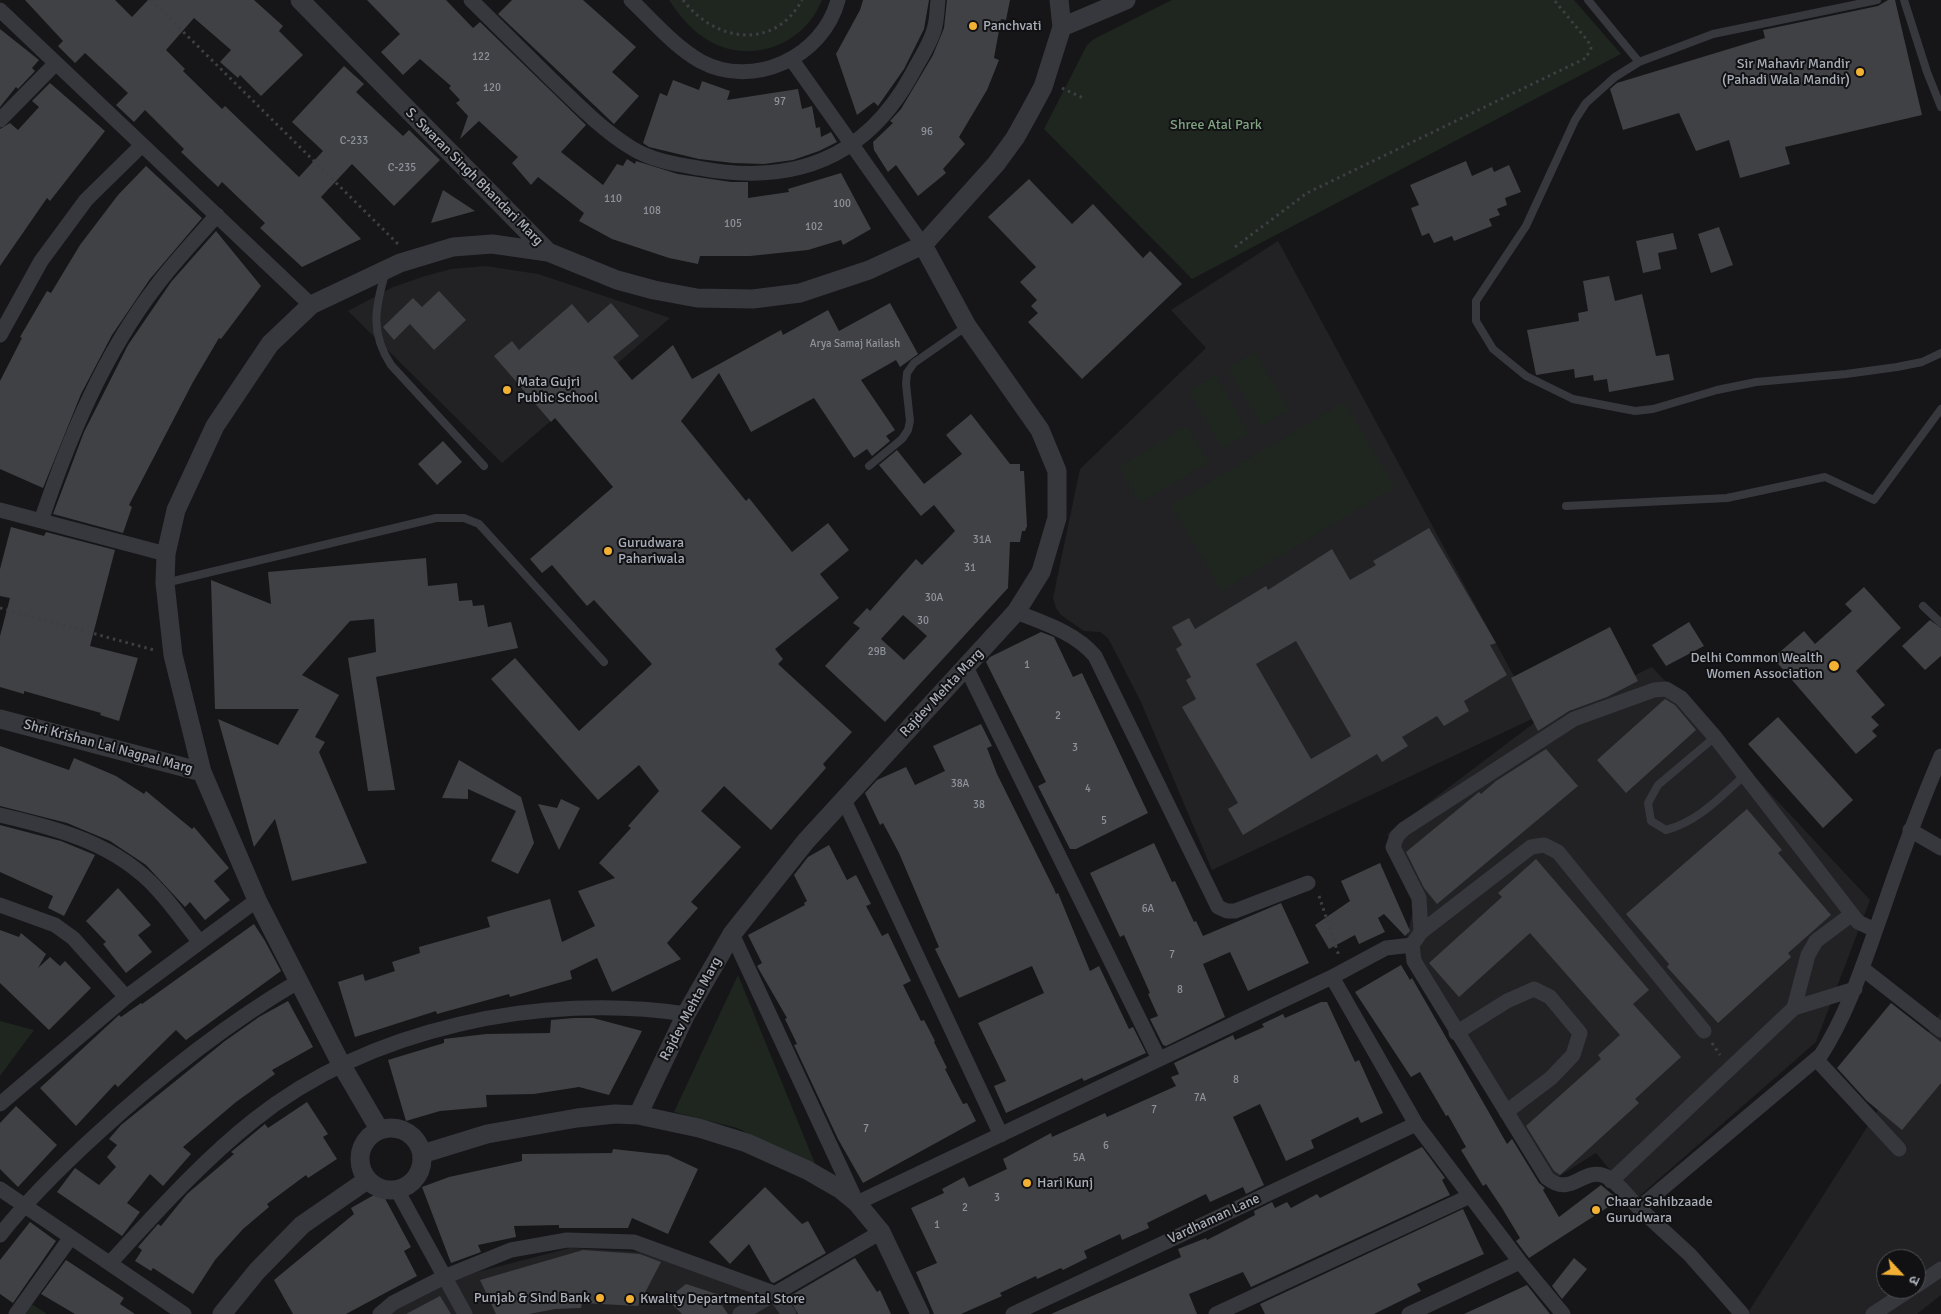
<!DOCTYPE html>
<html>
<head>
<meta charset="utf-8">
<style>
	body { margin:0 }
	#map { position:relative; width:1941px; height:1314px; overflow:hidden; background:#161618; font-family:Signika,"Noto Sans Devanagari",sans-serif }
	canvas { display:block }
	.north { position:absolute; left:1876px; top:1249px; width:50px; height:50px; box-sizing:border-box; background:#111113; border:1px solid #4d4f55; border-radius:50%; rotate:115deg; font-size:14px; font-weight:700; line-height:20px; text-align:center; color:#a8adb8 }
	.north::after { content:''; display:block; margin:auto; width:18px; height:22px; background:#f2b134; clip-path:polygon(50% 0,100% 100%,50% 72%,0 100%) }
</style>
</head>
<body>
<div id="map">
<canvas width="1941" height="1314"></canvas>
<div class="north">उ</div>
</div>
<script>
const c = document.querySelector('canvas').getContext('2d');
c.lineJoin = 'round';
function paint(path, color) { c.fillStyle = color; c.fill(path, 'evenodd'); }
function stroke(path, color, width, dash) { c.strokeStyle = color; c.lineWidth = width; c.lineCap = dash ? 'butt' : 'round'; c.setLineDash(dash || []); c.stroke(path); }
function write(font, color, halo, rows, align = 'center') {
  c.font = font + ' Signika,sans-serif'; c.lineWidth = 4; c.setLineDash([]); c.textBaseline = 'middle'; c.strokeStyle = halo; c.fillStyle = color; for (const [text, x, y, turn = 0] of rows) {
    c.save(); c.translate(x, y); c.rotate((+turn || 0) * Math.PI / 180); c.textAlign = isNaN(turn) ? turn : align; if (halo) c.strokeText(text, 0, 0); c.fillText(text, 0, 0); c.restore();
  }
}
paint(new Path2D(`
	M1278,241l258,476 -324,153 -71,-168 -33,-64 -8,-6 -16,-1 -23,-16 -5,-7 -3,-10 27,-129 126,-121 -35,-38z
	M486,266l52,8 132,44 -168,145 -154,-152 45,-24 32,-11 26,-7z
	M1652,667l218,233 -54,142 -181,158 -39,-47 -46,29 -145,-237 10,-42 -28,-69 147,-111z
	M1941,1012v283l-24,19h-170zM1886,1259h30v30h-30z
	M570,1248l92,5 113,49 8,12h-400l79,-38z`), '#222225');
paint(new Path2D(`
	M669,0h153c-18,46 -74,66 -116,39 -15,-9 -27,-24 -37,-39z
	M1172,0h402l47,54 -429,225 -148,-150 43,-84 7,-6z
	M1255,352l34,58 -27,16 -34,-58z
	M1215,375l34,58 -27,15 -33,-57z
	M1344,402l51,85 -173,104 -51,-86z
	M1187,426l22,36 -69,41 -21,-36z
	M738,975l78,191 -79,-38 -63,-16z
	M0,1021l34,9 -34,46z
	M24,1299l23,15h-33z`), '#1e261f');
paint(new Path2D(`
	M25,0h90l17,17 16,-17h106l29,26 -4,5 24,24 -42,41 -21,-21 -2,3 -18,-16 11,-12 -37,-32 -28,32 19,19 -2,2 39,38 3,-3 74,71 24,-26 -31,-29 52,-56 20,18 -8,8 47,44 6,-6 31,30 -46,46 -42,-42 -31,33 40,42 -59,28 -42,-39 5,-5 -43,-41 -4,5 -37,-35 3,-3 -39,-39 -11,12 -18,-17 12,-12 -43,-40 -10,10 -17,-17 5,-5z
	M367,0h79l27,28 7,-6 106,103 -25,27 42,33 14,-21 6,2 4,-7 8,5 1,-3 42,13 53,8h17v16l41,-6 -1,-3 53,-16 30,56 -28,16 -2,-5 -33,10 -58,6h-50l-2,8 -29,-6 -57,-19 -33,-18 5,-8 -46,-36 -7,8 -19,-22 6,-6 -39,-36 -19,18 8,-23 -12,-13 4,-3 -11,-12 2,-2 -31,-27 -17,16 -22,-23 19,-18z
	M512,0h71l53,47 -24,25 27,24 -25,28 -116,-110z
	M863,0h66l-5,29 -20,40 -26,37 -4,-4 -17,13 -21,-61 24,-44z
	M947,0h63l-4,20 -5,-1 -7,39 5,2 -12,30 -28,47 6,7 -22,25 3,4 -28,23 -22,-31 -8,7 -14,-22 -1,-8 20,-19 -3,-2 11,-12 32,-54 11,-27z
	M1888,0h7l27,115 -137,32 5,17 -50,14 -11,-38 -33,11 -17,-38 -56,17 -13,-41 7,-6 148,-45 -2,-8 115,-24z
	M0,29l39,31 -7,8 3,3 -17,18 -2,-2 -16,20z
	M673,80l26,10 3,-9 28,10 -3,9 71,-11 4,20 10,-3 4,22 4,-1 1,10 10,-5 6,10 -18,9 -26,9 -29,4 -31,-1 -34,-4 -50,-12 -6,-4 17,-50 7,3z
	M50,83l55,48 -55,70 -3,-3 -47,68v-137l10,-6 8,7 21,-23 -7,-6z
	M1466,161l6,15 20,-9 2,5 15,-7 12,27 -16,6 2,7 -10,4 3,6 -11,4 3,7 -38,15 -2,-5 -18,7 -5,-10 -7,3 -11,-28 8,-3 -9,-20z
	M146,166l56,52 -52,61 -38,56 -31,59 -38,94 -43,-19v-88l22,-43 -2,-1 27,-46 4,2 29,-48 38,-50z
	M1029,179l43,45 21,-20 50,54 7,-7 32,33 -100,95 -54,-57 10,-9 -7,-7 6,-6 -17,-18 16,-15 -48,-50z
	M443,190l32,21 -44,12z
	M1719,227l14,38 -22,8 -13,-39z
	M216,231l45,55 -40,53 -2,-1 -26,44 -64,123 3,2 -9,26 -70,-19 31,-82 44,-87 43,-63z
	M1673,233l4,16 -19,4 3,16 -18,4 -7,-32z
	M1609,276l6,25 27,-7 14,62 13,-2 5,26 -65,12 -2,-13 -13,2 -1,-6 -18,3 -1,-9 -38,6 -9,-45 52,-9 -1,-8 10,-2 -5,-30z
	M439,291l27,29 -32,30 -24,-26 -16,16 -11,-13 30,-29 9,9z
	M611,303l28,33 -26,21 19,23 41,-35 19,34 89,-49 2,5 45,-25 11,21 51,-28 28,51 -18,13 -4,-7 -35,20 34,50 -9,6 4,5 -18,15 -5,-7 -13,9 -40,-60 -63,34 -32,-59 -38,48 65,80 3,-3 43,54 36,-29 21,27 -29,24 19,24 -64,51 8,10 -5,5 74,68 -29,32 3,4 -55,62 -47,-44 -23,25 40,36 -50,55 7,6 -31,35 14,16 -69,33 -15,-34 -27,13 2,8 -62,18 -1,-3 -72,20 -1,-3 -81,26 -17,-55 25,-8 2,7 30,-10 -3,-9 28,-9 -1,-6 71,-20 -3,-10 63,-18 12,43 33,-16 -17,-35 37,-13 -16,-15 32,-35 -3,-2 31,-35 -20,-26 -41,35 -107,-121 24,-21 64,73 73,-67 -58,-64 -7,6 -35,-41 -10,8 -12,-14 83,-72 -58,-69 -4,4 -57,-66 18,-15 7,9 53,-46 16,19z
	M971,414l39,50h10v7h4l3,55 -2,5h-3l-2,11h-10l-2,46 -123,134 -60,-56 35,-38 -7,-5 14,-15 3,3 46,-52 6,6 33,-34 -21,-26 -13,11 -42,-51 18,-15 27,34 38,-30 -16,-19zM903,615l24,21 -23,24 -23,-21z
	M443,441l19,21 -25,23 -19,-21z
	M11,527l33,9 2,-4 69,18 -25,96 48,12 -19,63 -19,-6 1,-2 -77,-22v3l-24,-7v-51l10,-38 -10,-2v-27z
	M1429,528l67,115 -6,2 17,30 -43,26 5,10 -25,15 -7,-10 -35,21 6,9 -26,16 -5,-8 -134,81 -15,-26 10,-6 -56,-96 14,-8 -10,-19 5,-3 -15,-28 6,-4 -10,-18 17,-9 6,11 71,-43 2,4 64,-41 18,31 26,-15 -3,-4zM1296,641l55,95 -40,23 -55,-95z
	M426,558l2,28 29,-3 2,18 13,-1 1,6 11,-1 4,22 23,-5 7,26 -142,29 19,113 -27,1 -20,-133 28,-6 -2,-33 -24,2 -48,54 37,20 -24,42 10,5 -6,10 48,111 -75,18 -17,-62 -21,28 -36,-128 60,26 21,-36h-84l-4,-129 60,24 -3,-32z
	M1864,587l37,41 -45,43 29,34 -14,12 8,8 -7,6 5,5 -21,18 -83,-96 31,-27 11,13 37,-33 -7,-7z
	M1930,620l11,8v28l-16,14 -23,-24z
	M1689,622l15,24 -38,20 -14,-21z
	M1610,627l28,54 -31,16 -38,14 -31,20 -27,-53z
	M1041,632l13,5 19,40 9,-4 66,140 -72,36h-6l-32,-63 8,-4 -60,-120 4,-5z
	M1665,699l10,6 21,25 -70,63 -29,-33z
	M1778,717l75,83 -30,28 -75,-84z
	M981,724l11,22 -5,2 10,26 57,115 2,5 2,-1 32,78 9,-5 30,63 4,-2 13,26 -62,28 -2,-3 -76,35 -12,-27 12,-5 -28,-58 66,-30 -12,-27 -73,32 -24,-49 4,-2 -40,-94 -16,-30 -3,2 -15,-32 12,-13 29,-13 9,18 30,-14 -12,-25z
	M0,746l69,24 5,-12 42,18 28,18 2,-3 46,38 2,-2 35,41 -15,13 16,19 -25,20 -15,-18 -5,5 -39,-42 -36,-24 -43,-18 -67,-17z
	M1546,749l32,37 -141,118 -13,-16 -18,-36 73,-60 2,2 15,-13z
	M459,760l62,37 13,46 -16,31 -27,-13 25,-50 -48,-22v10l-26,-1z
	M561,799l19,9 -21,42 -21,-46 19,4z
	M1747,809l35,41 -4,3 53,62 -43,38 3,4 -73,66 -51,-56 2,-3 -43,-50z
	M0,825l61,16 34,14 -31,61 -16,-8 5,-12 -53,-24z
	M1154,843l18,39 3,-1 19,41 2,-1 7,15 78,-33 28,60 -61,28 -18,-39 -27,12 22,53 -59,29 -3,-1 -13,-26 8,-3 -10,-22 2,-1 -26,-58 -4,2 -30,-64z
	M829,845l18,35 9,-5 15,29 -5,2 16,30 6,-3 23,48 -8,4 18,36 3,-1 11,21 -1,1 13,26 -2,1 18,35 4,-1 9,18 -113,62 -25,-44 -44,-94 3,-1 -12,-25 2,-1 -30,-52 5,-3 -14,-28 57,-30 -1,-2 3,-2 -13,-26 14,-18z
	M1536,859l113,131 -16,14 48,53 -46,42 4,4 -79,72 -6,-4 -28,-45 75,-67 -3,-4 22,-20 -90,-102 -71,64 -30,-34 73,-66 -4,-4z
	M1380,863l30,68 -5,5 -21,-22 -6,4 7,14 -26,12 -4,-9 -26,14 -14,-24 35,-24 -9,-20z
	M118,888l33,37 -13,10 14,17 -26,21 -23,-29 3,-2 -20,-21z
	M254,924l11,17 16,30 -95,69 -10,-10 -58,57 -3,-3 -39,42 -36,-38 79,-73 2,2 20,-14 1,1z
	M0,930l19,7 2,-4 25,21 -8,14 12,-11 10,9 5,-5 26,27 -42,42 -49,-47z
	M1401,965l9,15 2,-2 95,166 5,-5 27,44 6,5 -2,2 16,27 42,-32 18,15 -90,58 -13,-17 4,-3 -18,-30 -16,-24 -3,2 -22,-36 5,-3 -18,-32 -2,1 -26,-44 -9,5 -56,-85z
	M288,1001l25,46 -41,23 3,4 -39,28 -53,45 8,7 -28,32 -13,-12 -23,29 13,9 -18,24 -65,-44 18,-24 24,17 17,-18 -9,-10 10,-12 -8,-6 12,-14 104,-84 34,-24z
	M1321,1002h6l28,60 4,-2 24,53 -22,10 -3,-6 -47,23 3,8 -28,13 -26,-57 -27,13 31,68 -18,9 -3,-7 -33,15 -4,-8 -59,29 2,5 -27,12 -2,-6 -36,17 3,7 -24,12 -2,-2 -24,11 -1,-3 -36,17 2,3 -41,18h-27l-18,-42 21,-9 -26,-55 33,-15 -2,-4 22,-12 5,10 38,-18 -4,-10 48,-26 1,4 53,-24 2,4 69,-31 -5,-9 8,-3 -5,-11 59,-28 2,5 29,-13 -2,-3 21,-10 2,4z
	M1891,1003l50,39v41l-39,47 -35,-29 -30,-33z
	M574,1018h19l49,13 -33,64 -30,-8 -45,7 -48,1 1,12 -47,4 -34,10 -18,-61 56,-17v-4l42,-5 64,-1 1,-13z
	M307,1102l21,32 -5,3 14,22 -29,19 -2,-3 -39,29 2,3 -26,22 -28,31 -22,34 -40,-26 -2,3 -16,-10 7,-11 -4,-3 20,-23 3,2 26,-32 47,-40 -3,-2 34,-28 3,4z
	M16,1106l41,39 -39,42 -18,-18v-46z
	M1422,1147l23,31 -3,2 8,15 -199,92 -8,-15 -54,22 8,20h-146l130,-57 -3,-8 28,-11 1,2 48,-25 -1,-4 18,-9 3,6 12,-6 4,6 26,-14 3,4z
	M613,1149l55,6 30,14 -30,65 -36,-16 -4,10h-69v-3l-45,1 2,11 -38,8 3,7 -30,11 -29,-76 27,-10 73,-16v-7l90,-1z
	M765,1187l37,37 6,-3 18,32 -52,30 -3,-1 -22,-38 -19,20 -21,-22z
	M381,1191l30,56 -7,4 13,25 -71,38h-53l-19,-34 80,-66 -3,-6z
	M1463,1209l21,45 -67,30 4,7 -47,23h-109l-5,-10z
	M30,1222l26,19 -43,62 -13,-9v-34z
	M583,1250l57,4 21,8 -23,44 -56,-3 -1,5 -26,1 -26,5h-33l-16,-34z
	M855,1258l22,34 3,-2 11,24h-93l-10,-17z
	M1574,1258l13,11 -25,30 -10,-13z
	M66,1260l58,38 -4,6 15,10h-60l-34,-20z
	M686,1284l40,13 -7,4 9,13h-46l-15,-15z
	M1527,1285l23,29h-86z
	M440,1296l11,18h-45z`), '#404145');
stroke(new Path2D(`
	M151,0l247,244
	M683,0c32,42 91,51 119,0
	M1062,88l21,10
	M1235,247l72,-54 279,-135 5,-10 -3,-7 -34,-41
	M0,608l154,42
	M1319,896l20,60
	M1712,1043l8,12`), '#3d3f44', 3, [2.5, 4]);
stroke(new Path2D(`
	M1588,0l51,62
	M1877,0l-164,34 -74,28 -24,15 -29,26 -11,17 -49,106 -50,75v20l17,28 33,27 47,23 62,12 18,-2 64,-19 39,-8 90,-8 51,-7 25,-5 19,-9
	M1904,0l23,72 14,35
	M385,274c-10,34 -15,59 6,91l93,101
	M869,466l33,-27 6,-9 2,-9 -4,-37 1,-11 7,-10 53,-37
	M1566,506l161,-8 98,-21 49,23 67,-91
	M165,583l271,-65h28l15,6 125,138
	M1923,606l18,17
	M1715,737l-57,48 -10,18 3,18 15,9c32,-8 54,-33 78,-54`), '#37383d', 8);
stroke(new Path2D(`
	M471,0c27,27 54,53 81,80 24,23 49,49 78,67 20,13 44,17 68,21 94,18 167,-8 214,-94 7,-14 20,-32 23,-48 2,-8 2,-17 3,-26
	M631,0c22,21 43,46 69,61 53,29 123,-4 138,-61
	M0,10l311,295
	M792,60l131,185
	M0,120l56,-57
	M0,335l41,-74 45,-61 56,-55
	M0,510l166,44
	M41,521c28,-83 62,-166 116,-236 18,-24 40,-47 60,-70
	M1016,612c28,11 60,21 79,44l123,251 9,4h8l73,-28
	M966,667l193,392
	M844,800l157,335
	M0,815c57,13 117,29 158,75 15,16 27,34 41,51
	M1910,830l31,18
	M0,905l55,20 18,13 53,59
	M1421,932l-2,-34 -26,-51 4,-11 7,-7 170,-110 80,-29 12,-1 15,9 34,39 143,185 17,8
	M732,934l125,269 475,-226 54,-29 26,-3
	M1863,969l78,61
	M1332,977l84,147 104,138 43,52
	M1794,1008l14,-53 8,-14 36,-27
	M1704,1031l-146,-179 -14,-7 -13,2 -110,85 -9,13 2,16 133,217c25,20 35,-11 58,-2 12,5 24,22 34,32l182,-153c28,-44 43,-93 61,-143 18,-53 37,-105 59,-156
	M1456,1033l51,-32 27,-12 16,8 30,36 -7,22 -22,23 -45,34
	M1816,1059l83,90
	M0,1104l126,-107 131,-97
	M1611,1181l183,-173 61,-19
	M0,1189l184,125
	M397,1190l68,124
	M1639,1208l51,47 52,59
	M0,1235c29,-37 62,-69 97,-101 62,-57 129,-110 202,-153
	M110,1263c45,-49 91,-101 144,-143 115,-92 288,-128 432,-106
	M1916,1286l25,-17
	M16,1314l55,-77
	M380,1314l13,-11 51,-26 67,-27 56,-10 67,2 140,51 15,21
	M740,1314l141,-82
	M1013,1314l403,-190
	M1216,1314l254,-118
	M1409,1314l111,-52
	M1873,1314l38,-25`), '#37383d', 15);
stroke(new Path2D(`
	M300,0l248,252 69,28 37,10 43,8 56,1 47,-6 69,-23 54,-25 73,-81 19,-26 14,-25 14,-26 19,-60 -3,-27
	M1062,27l64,-27
	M0,719l202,53
	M638,1115l48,-101 46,-80 74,-93 210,-229 25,-40 16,-54v-47l-17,-41 -73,-104 -44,-81
	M360 1159a31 31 0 1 1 62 0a31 31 0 1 1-62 0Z
	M379,1129l-38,-65 -84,-164 -55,-128 -29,-117 -8,-72 1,-29 10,-44 39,-84 55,-82 41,-39 89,-42 53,-16 39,-3 56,8
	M422,1154l65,-20 90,-16 38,-4 23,1 61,13 48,15 60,27 33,19 17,14 24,29 39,82
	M222,1314l35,-43 45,-46 65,-45`), '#37383d', 19);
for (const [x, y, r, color] of [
	[973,26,5,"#f2b134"],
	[1860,72,5,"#f2b134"],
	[507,390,5,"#f2b134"],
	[608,551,5,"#f2b134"],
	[1834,666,6,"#f2b134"],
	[1027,1183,5,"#f2b134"],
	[1596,1210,5,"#f2b134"],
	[600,1298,5,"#f2b134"],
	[630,1299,5,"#f2b134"]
]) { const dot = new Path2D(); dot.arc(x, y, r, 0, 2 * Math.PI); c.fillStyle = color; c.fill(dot); stroke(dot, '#111113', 2); }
write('11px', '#8e929b', null, [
	["122",481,57],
	["120",492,88],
	["97",780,102],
	["96",927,132],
	["C-233",354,141],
	["C-235",402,168],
	["110",613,199],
	["100",842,204],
	["108",652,211],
	["105",733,224],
	["102",814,227],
	["Arya Samaj Kailash",855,344],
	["31A",982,540],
	["31",970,568],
	["30A",934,598],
	["30",923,621],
	["29B",877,652],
	["1",1027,665],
	["2",1058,716],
	["3",1075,748],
	["38A",960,784],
	["4",1088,789],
	["38",979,805],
	["5",1104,821],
	["6A",1148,909],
	["7",1172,955],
	["8",1180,990],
	["8",1236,1080],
	["7A",1200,1098],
	["7",1154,1110],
	["7",866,1129],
	["6",1106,1146],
	["5A",1079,1158],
	["3",997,1198],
	["2",965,1208],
	["1",937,1225]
]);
write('14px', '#a8adb8', '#111113', [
	["Panchvati",983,26],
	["Sir Mahavir Mandir",1850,64,"right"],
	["(Pahadi Wala Mandir)",1850,80,"right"],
	["Mata Gujri",517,382],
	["Public School",517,398],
	["Gurudwara",618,543],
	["Pahariwala",618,559],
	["Delhi Common Wealth",1823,658,"right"],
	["Women Association",1823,674,"right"],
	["Hari Kunj",1037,1183],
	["Chaar Sahibzaade",1606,1202],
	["Gurudwara",1606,1218],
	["Punjab & Sind Bank",590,1298,"right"],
	["Kwality Departmental Store",640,1299]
], 'left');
write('14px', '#7fa381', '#111113', [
	["Shree Atal Park",1216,125]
]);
write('14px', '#a8adb8', '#111113', [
	["S. Swaran Singh Bhandari Marg",474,177,45],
	["Rajdev Mehta Marg",942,693,-47],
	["Shri Krishan Lal Nagpal Marg",108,747,15],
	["Rajdev Mehta Marg",691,1009,-62],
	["Vardhaman Lane",1214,1219,-25]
]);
</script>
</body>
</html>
